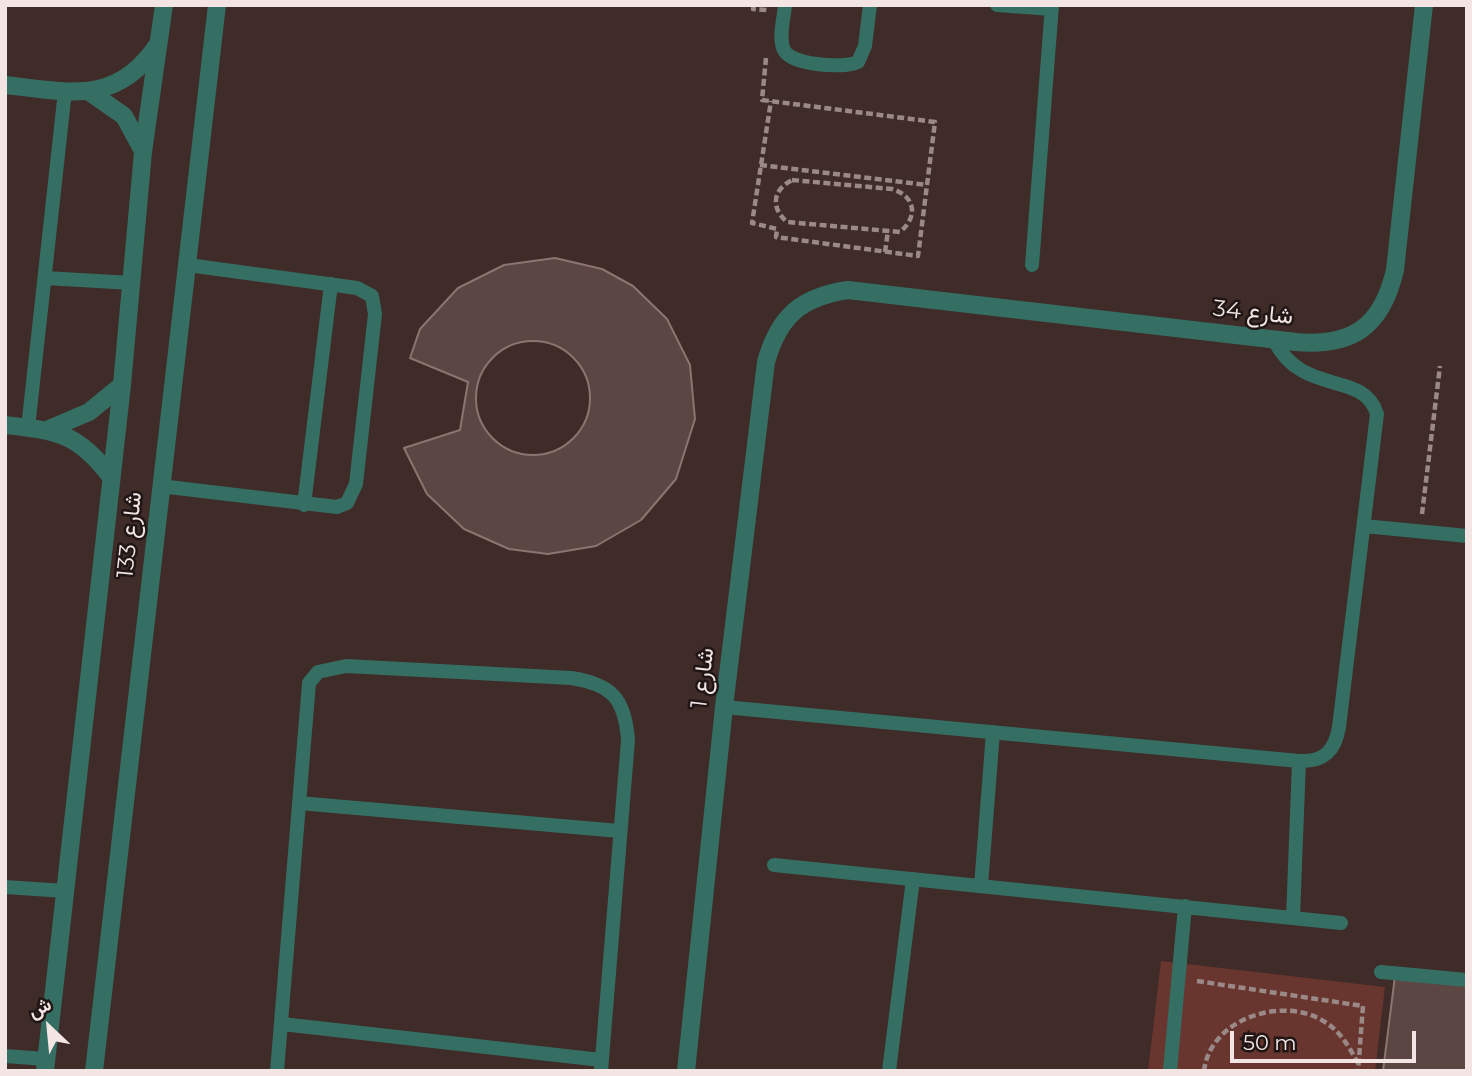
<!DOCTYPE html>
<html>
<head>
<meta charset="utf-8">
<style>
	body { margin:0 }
	#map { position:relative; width:1472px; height:1076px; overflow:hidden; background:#3f2b28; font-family:Montserrat,Vazirmatn,sans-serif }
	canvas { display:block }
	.frame { position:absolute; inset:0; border:7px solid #f3e5e3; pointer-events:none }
	.north { position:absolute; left:14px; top:992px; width:70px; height:70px; -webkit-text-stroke:5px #1f1615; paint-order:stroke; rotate:334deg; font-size:19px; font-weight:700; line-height:28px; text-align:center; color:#f3e5e3 }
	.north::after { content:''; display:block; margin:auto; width:24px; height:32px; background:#f3e5e3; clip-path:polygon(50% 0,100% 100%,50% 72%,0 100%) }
	.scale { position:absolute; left:1230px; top:1031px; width:186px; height:32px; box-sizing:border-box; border:4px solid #f3e5e3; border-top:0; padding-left:9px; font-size:21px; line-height:24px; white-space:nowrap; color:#f3e5e3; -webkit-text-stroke:5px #1f1615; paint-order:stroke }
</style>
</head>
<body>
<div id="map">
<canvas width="1472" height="1076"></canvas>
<div class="frame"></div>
<div class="north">ش</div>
<div class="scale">50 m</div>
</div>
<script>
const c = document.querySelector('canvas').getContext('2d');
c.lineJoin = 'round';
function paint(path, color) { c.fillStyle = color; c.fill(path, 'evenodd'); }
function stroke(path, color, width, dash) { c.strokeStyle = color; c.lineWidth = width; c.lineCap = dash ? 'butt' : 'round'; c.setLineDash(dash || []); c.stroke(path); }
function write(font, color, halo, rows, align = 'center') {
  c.font = font + ' Montserrat,Vazirmatn,sans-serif'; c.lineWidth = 5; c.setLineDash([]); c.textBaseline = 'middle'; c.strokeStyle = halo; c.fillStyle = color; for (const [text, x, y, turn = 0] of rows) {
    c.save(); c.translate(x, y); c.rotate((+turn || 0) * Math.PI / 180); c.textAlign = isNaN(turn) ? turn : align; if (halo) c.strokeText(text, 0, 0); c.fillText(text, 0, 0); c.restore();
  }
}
paint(new Path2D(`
	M1161,961l224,26 -10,84h-227z`), '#68362f');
const building = new Path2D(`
	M555,258l47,11 31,17 34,33 23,46 5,54 -19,60 -35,41 -45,26 -48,8 -39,-5 -45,-20 -37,-35 -23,-46 56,-18 8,-48 -58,-24 10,-29 38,-41 46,-23z
	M476 398a57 57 0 1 1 114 0a57 57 0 1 1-114 0Z
	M1395,976l72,9v86h-84z`);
paint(building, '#5c4643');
stroke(building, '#8c7571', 2);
stroke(new Path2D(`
	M754,5l-1,4 14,1
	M766,58l-4,42 173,22 -17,134 -142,-19 1,-8 -25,-6 19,-122
	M760,165l167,20
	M792,180l100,9c23,7 27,27 8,43l-113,-10c-17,-15 -14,-32 5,-42z
	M885,252l3,-21
	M1422,514l18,-148
	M1197,981l166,25 -5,65
	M1204,1071c6,-53 80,-76 121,-49 16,10 24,25 33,41`), '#9a8986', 4.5, [7, 3.5]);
stroke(new Path2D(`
	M785,5c-1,13 -7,33 -1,45 7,15 60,19 74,12l7,-16 5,-41
	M997,5l55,4
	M1032,265l20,-260
	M45,278l87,5
	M28,428l37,-337
	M160,486l177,21 10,-4 9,-19 19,-170 -3,-18 -15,-8 -169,-23
	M304,505l27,-221
	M1364,526l103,10
	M724,707l575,54c25,1 36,-10 40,-34l38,-313c-14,-45 -74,-16 -103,-74
	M299,803l320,28
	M774,865l567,58
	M981,886l12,-154
	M5,887l60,4
	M1293,918l6,-157
	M1381,972l86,8
	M282,1024l319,36
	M5,1056l41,3
	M277,1071l32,-388 9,-11 28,-6 225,12c41,6 54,21 57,62l-27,331
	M889,1071l24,-192
	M1170,1071l15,-165`), '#356e63', 14);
stroke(new Path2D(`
	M5,425c53,6 73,8 106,52
	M49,429l40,-17 33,-27
	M686,1071l38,-364 42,-345c13,-46 35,-65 82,-72l448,52c57,5 86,-16 99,-72l29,-265`), '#356e63', 18);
stroke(new Path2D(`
	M5,85c64,7 112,21 153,-41
	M91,93l33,23 19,35
	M45,1071l77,-686 21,-233 21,-147
	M94,1071l123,-1066`), '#356e63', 18);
write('23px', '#f3e5e3', '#1f1615', [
	["شارع 34",1253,313,6],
	["شارع 133",130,535,-84],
	["شارع 1",703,678,-83]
]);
</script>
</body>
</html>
